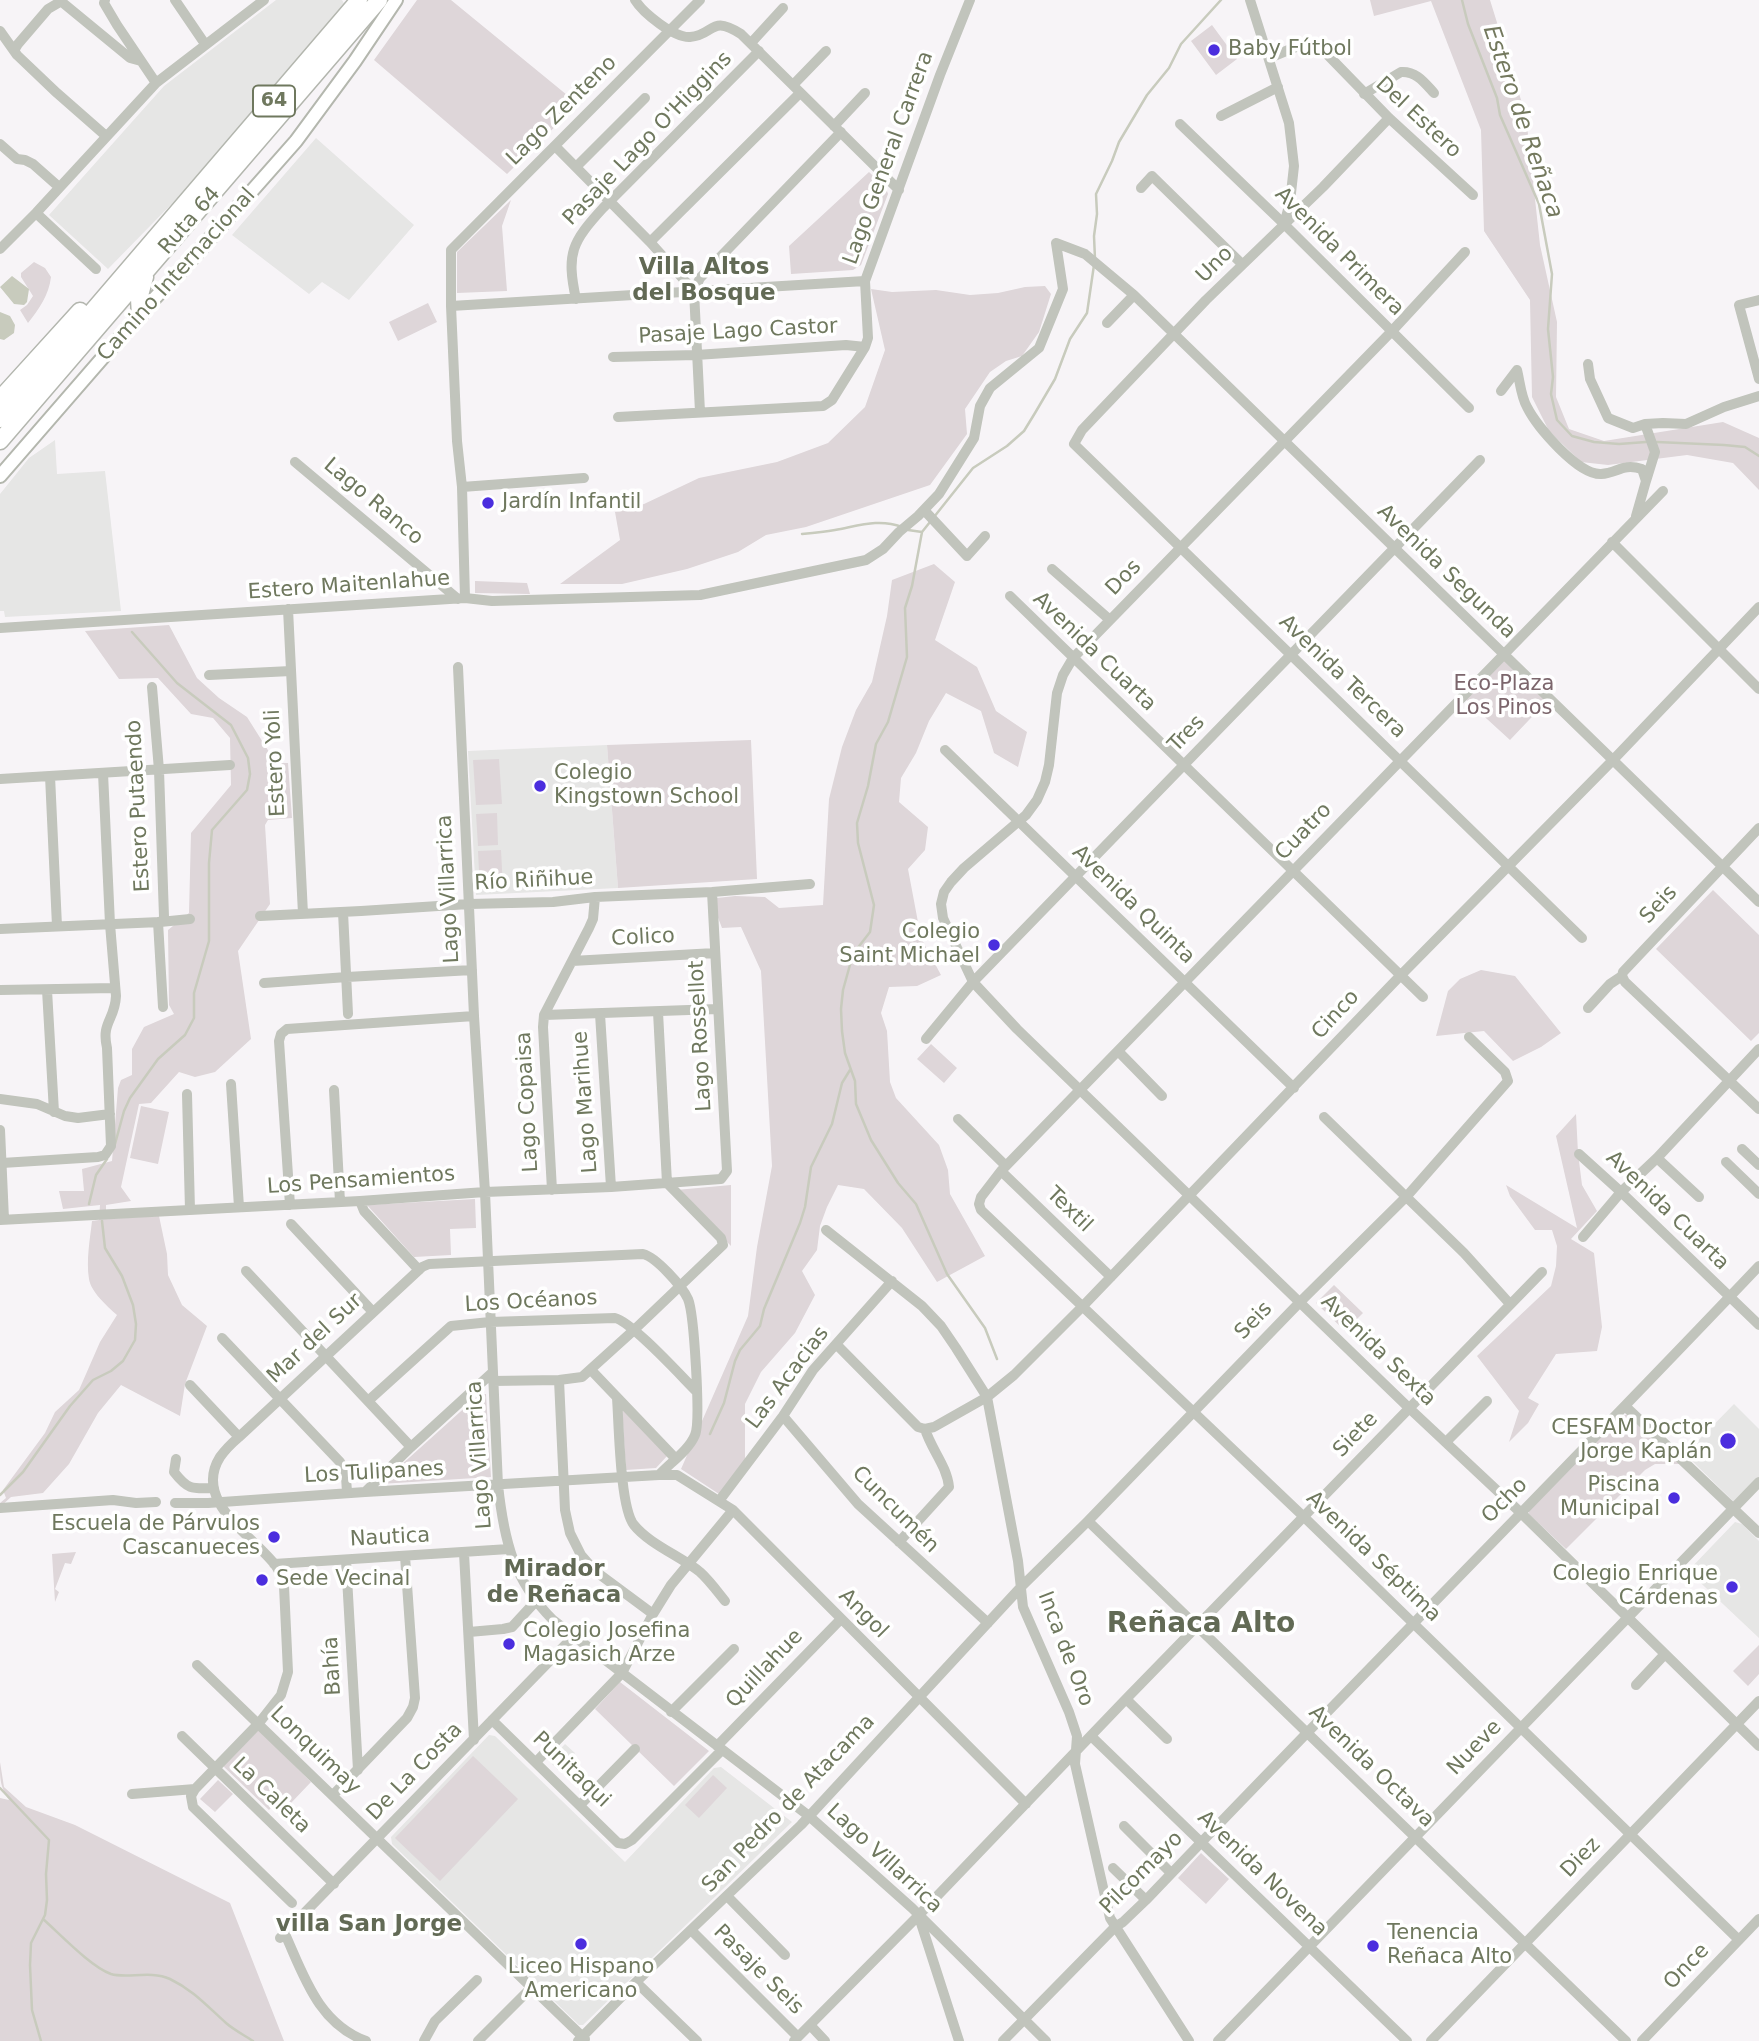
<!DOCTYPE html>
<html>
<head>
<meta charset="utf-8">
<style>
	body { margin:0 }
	canvas { display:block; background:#f7f4f7 }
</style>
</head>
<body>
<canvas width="1759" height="2041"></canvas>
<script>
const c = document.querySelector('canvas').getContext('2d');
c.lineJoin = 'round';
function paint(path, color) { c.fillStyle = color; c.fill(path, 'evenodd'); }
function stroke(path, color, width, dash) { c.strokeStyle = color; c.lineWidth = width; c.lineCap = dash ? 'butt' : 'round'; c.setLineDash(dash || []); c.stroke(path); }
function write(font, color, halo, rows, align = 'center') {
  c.font = font + ' "DejaVu Sans",sans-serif'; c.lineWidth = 7; c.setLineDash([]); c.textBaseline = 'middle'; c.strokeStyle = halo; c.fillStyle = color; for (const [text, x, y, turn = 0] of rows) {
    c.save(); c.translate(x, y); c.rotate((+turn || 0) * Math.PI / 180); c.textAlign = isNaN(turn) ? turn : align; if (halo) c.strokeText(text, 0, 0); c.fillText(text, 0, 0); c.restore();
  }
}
paint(new Path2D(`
	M276,0h66l4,7 -152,174 -86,88 -59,-54 115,-129z
	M316,138l98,87 -65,75 -27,-18 -13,12 -77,-59z
	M55,440l2,34 48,-3 16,140 -116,6 -1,-6h-4v-117l29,-36z
	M607,745l11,143 -142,7 -8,-144z
	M1734,1404l25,25v52l-23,23 -51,-50z
	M1735,1522l7,2 17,17v97l-71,-67z
	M489,1735l6,1 130,126 89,-94 7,-1 71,55 -209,203h-4l-187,-181 -1,-7z
	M565,1744l10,9 -17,17 -9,-9z`), '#e6e6e5');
paint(new Path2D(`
	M417,0h34l127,104 -71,70 -133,-114z
	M1370,0h120l36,116 14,129 17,77 -1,75 13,32 35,12 119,-19 36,16v52l-26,-27 -46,-8 -79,10 -27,-3 -32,-31 -17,-34 -2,-97 -46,-69 -3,-101 -50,-129 -57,15z
	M1212,25l25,34 -21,16 -25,-34z
	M869,172l17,16 2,6 -27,71 -8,5 -62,4 -2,-28z
	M511,200l-9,26 5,65 -50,2v-41z
	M34,262l11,6 6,9c-2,18 -12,32 -23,46l-8,-13 7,-5 6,-9 -12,-19v-4z
	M1045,286l6,8 -12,38 -17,24 -16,5 -16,11 -25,37 2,25 -37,51 -124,42 -40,8 -28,17 -51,17 -65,15h-62l60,-44 -5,-28 29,-8 55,-26 78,-16 51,-19 37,-36 20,-57 -14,-61 21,3 44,-2 34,5 28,-2 27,-6z
	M428,303l9,19 -39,19 -9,-19z
	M934,564l21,18 -20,58 42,27 19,44 31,21 -9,35 -24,-14 -13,-42 -35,-18 -17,28 -13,32 -15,25 -2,24 29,25 -3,23 -17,19 13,69 20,37 -24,11 -28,1 -8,26 6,18 3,51 6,16 43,47 9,25 2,24 35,62 -48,26 -35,-54 -38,-39 -26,-4 -11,22 -7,19 -3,24 -15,21 13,24 -20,38 -34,39 -16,32v55l-26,35 -38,-25 67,-153 9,-69 15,-81 -11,-195 -20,-44 -19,1 -5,-13v-17l18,-2 30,1 14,11 44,-3 6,-106 13,-52 14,-37 16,-28 15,-66 5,-36z
	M475,581l52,2 3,11 -55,-1z
	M169,625l28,53 22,20 28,19 29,46h12l4,55 -24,2 -3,5 5,79 -32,47 13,88 -36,33 -20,5 -16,-5 -28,31 -12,1 -18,83 10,14 -25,4v14l53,-3 8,38 1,21 14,30 25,21 -22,58 -5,32 -59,-31 -23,28 -29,51 -26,29 -32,4 -11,10v-4l6,-5 -3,-8 42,-57 10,-21 24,-22 21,-48 17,-27c-10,-9 -26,-23 -28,-36 -3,-19 1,-40 3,-58l7,-1 1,-15 -37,4 -4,-18h25l-2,-22 30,-8 6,-73 3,-8 11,-5v-26l12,-22 30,-13 -5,-9 -1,-75 21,-17 2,-80 40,-48 -1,-47 -17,-20 -22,-4 -33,-36 -39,1 -34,-48z
	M1503,657l44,44 -37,39 -46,-42z
	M751,740l6,139 -139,9 -11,-143z
	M499,759l3,45 -26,1 -3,-45z
	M497,813l1,32 -20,1 -2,-32z
	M501,850l2,39 -23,1 -2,-39z
	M1713,890l46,45v98l-8,8 -95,-92z
	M1481,970l34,6 46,57 -20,14 -28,14 -29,-30 -48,5 12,-45 12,-12z
	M931,1044l26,24 -13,15 -27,-24z
	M141,1106l28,6 -11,52 -28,-6z
	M1576,1114l2,39 4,32 15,26 -26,28 23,14 8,74 -5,24 -41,3 -28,44 11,6 -11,19 -19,19 10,-31 -42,-55 74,-70 5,-20 1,-20 -5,-16h-17l-25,-34 -4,-11 71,43 -21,-92z
	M731,1185v61l-55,-56z
	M475,1199l1,29 -26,1 1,26 -37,2 -47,-52z
	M1334,1285l29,28 -18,18 -29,-28z
	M480,1394h6l5,83 -111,7z
	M622,1409l46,46 -12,13 -30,2z
	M1624,1415h3l53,49h-25l-10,6 -79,79 -37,-35v-5l91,-93z
	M76,1552l-5,12 -6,-1 -10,26 4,3 -4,10 -3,-48z
	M1759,1645v29l-11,12 -15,-15z
	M620,1682l89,69 -35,35 -79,-77z
	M259,1730l52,52 -20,21 -8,-8 -14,15 -46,-44z
	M473,1756l45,43 -78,82 -45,-43z
	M0,1762l4,25 22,20 49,18 155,78 54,138h-284v-243l9,2c-9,-14 -9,-20 -9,-38z
	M713,1775l14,13 -28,30 -14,-13z
	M218,1780l15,14 -18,18 -15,-13z
	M1201,1853l28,26 -23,25 -28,-26z`), '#ded6d9');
paint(new Path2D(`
	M12,276l17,13 -2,13 -3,3 -10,-1 -14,-17z
	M0,312l10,4 5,9 -1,8 -10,7 -4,-1z`), '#c8cbbd');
stroke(new Path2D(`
	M1462,0l6,24 29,74 3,17 39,89 13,70 -4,55 5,48 -2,17 6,26 15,16 22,6 25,2 27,-2
	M1095,259l-1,-23 3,-22 -1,-20 16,-33 7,-19 28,-47 22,-27 12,-24 40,-44
	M1657,442l67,3 21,2 14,9
	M934,517l39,-49 34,-22 17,-15 11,-18 20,-34 15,-40 17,-26 7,-48
	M930,522l-8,10 -10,54 -7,22 2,49 -19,65 -12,22 -8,42 -11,37 1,20 16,62 -4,27 -17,22 -10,36 -2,19 1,22 3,22 10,28 1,23 15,36 27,43 18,21 31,70 38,54 12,31
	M908,530l14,2
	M802,534c11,-1 22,-2 33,-4 23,-4 44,-12 67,-3
	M115,1144l9,-33 6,-13 28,-39 27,-24 9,-17v-25l15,-52v-78l3,-33 35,-40 3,-16 -2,-16 -17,-33 -54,-42 -45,-51
	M89,1204l7,-29 11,-16
	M710,1434l14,-31 11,-42 5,-11 20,-24 4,-17 36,-86 5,-16 6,-40 21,-43 10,-41 8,-13
	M0,1495l23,-23 47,-66 23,-26 18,-9 12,-10 12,-21 1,-16 -3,-19 -11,-29 -17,-28 -3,-27
	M0,1788l49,52 -3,34 1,26 -2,15 -14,28 -1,22 2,45 9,31
	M43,1919c17,15 48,48 68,55 16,5 39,-4 59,5 23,11 37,27 56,44 8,7 18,12 27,18`), '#c8cbbd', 2.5);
const major = new Path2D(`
	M0,476l151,-174 40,-42 105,-119 59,-80 41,-61`);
const highway = new Path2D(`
	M140,315l-1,-16 6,-22
	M0,399l80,-88
	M0,419l359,-419
	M0,441l379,-441`);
stroke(major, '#b4b7ae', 16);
stroke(highway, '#b3b6ae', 19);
stroke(new Path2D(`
	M105,0l-1,3 13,22 39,58
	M175,0l30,44
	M635,0c8,13 39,38 55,37 25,-2 20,-23 51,-3l158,156
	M1250,0l39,123 5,43 -4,36 -5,19
	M0,31l17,24 40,38 49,43
	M751,43l32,-35
	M15,49l3,-5 30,-35 12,-7 3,1 67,55 11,3
	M1269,58l39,-16h6l4,3 71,73 84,77
	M793,85l33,-34
	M1364,94l37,-22c15,-1 23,10 33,21
	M1221,116l57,-29
	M1389,118l-66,69 -117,113 -124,130 -8,14 508,494
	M1180,124l104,100 185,184
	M834,126l31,-33
	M0,144l17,15 8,1 8,4 26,23
	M555,146l95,96 44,49 6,121
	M576,167l69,-69
	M1141,188l11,-12 90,88
	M36,213l60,56
	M650,242l150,-149
	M0,249l36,-36 120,-130 108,-83
	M1465,252l-73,79 -319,327 -10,17 -6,18 -8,72 -4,17 -8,18 -11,15 -62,53 -13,14 -7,10 -3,12 2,14 30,64 44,47 392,379 111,104 239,234
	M694,291l6,-13 141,-146
	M576,299c-10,-46 -4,-57 27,-91l156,-157
	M1759,300l-20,5 20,74
	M451,306l414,-25
	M1107,323l27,-28
	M613,357l83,-2 150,-10 19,2
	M1588,364l2,15 18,39 25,10 12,-4
	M1501,391l16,-21c3,12 4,27 10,37 10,20 51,68 74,67 17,-1 21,-11 41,-5l4,12 -10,35
	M618,417l205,-11 9,-6 33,-53 3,-9 -3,-57 75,-206 30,-75
	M295,462l163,137
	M1646,481l9,-29 -10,-28 18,-1 23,1 38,-17 35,-11
	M462,487l122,-9
	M1663,491l-662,680 -20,26 -2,7 2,6 323,307 435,423
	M924,510l43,46 18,-20
	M1612,542l147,147
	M1052,569l58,51
	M1010,596l413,401
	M465,598l-3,-111 -5,-46 -6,-135v-56l249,-250
	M288,609l15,305
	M0,628l465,-30 27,3 208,-6 166,-35 17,-11 16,-17 19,-16 21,-22 35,-56 6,-32 10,-18 49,-40 24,-59 -7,-46 29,11 49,41 625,607
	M458,667l16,349 11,176 13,293c6,55 15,95 55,135l256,196 103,92 134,133
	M209,675l82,-4
	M152,687l7,83 5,147 -2,5
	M945,750l349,338
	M50,776l7,150
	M0,779l230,-14
	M343,912l5,102
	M260,916l101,-5 108,-7 84,-2 42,-5 117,-5 98,-8
	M158,922l5,85
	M0,929l160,-7 30,-3
	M572,961l143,-8
	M1622,976l3,6 134,127
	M264,983l83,-6 125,-7
	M0,990l115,-2
	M47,990l7,122
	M1588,1008l22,-24 12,-8 1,-4 136,-144
	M600,1014l11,173
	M544,1015l174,-6
	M926,1039l47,-57 507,-522
	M1118,1051l44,45
	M231,1084l8,123
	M334,1090l6,112
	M187,1094l3,116
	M0,1099l37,5 28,12 13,2 32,-4
	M1324,1117l140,136 46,51
	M958,1119l48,47
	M0,1130l4,89
	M1742,1149l17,16
	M1579,1154l42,38 138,133
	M1657,1158l42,39
	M1726,1162l33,32
	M2,1163l96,-6 7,-2 6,-9 -4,-98c-6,-26 8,-28 9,-52l-6,-72 -7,-151
	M1001,1171l110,106
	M552,1190l-9,-163 1,-12 45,-87 4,-9 2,-22
	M360,1201l4,10 55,59
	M290,1205l-11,-164 2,-7 6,-5 187,-13
	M0,1220l360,-19 125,-9 126,-5 110,-8 6,-8 -15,-279
	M291,1224l82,88
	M826,1230l96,76 19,20 15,22 31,49 31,164 5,46 46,105 8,24 -2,28 35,154 79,123
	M1583,1237l38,-45 36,-34 102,-109
	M246,1271l165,176
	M222,1338l118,124 6,14 1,17
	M836,1344l82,83 7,2c6,20 22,37 24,58l-50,55
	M591,1370l84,88
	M559,1380l6,130 5,23 11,22 14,16 58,43
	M493,1381l66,-1 23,-3 52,-47 89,-85 -2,-7 -54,-55 -9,-171
	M190,1385l49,52
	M617,1398c2,27 3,110 17,127 15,19 48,32 66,47 9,8 17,19 25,29
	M368,1401l83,-75 39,-4 125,-4c17,4 65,57 81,73
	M1626,1407l133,126
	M783,1416l75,88 130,119
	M925,1429l9,-2 53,-30 27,-22 69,-69 317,-330 213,-216 146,-153
	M1446,1442l41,-41
	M176,1459l-2,13c14,18 18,17 40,16
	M365,1492l46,-45 82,-75
	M719,1501l64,-85 30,-46 79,-89
	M175,1503h33l157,-11 294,-17h18l56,35 293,294
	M0,1508l113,-8 23,3 20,-1
	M1088,1521l538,520
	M464,1553l10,187
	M346,1560l12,210
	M274,1564l235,-15
	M469,1632l34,-3 9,-2 24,-26
	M197,1665l388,374
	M1636,1685l29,-31
	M1126,1699l41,40
	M671,1712l63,-63
	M492,1720l126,123 7,1 7,-4 90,-90
	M182,1736l152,148
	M1091,1736l316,305
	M717,1746l124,-127
	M536,1762l86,-89 31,-59 18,-29 62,-75
	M195,1789l-4,7 2,11 99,96
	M132,1794l63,-5 64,-66 22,-28 7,-23 -4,-86c-2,-7 -4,-14 -8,-20 -22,-30 -84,-64 -56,-109 5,-7 12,-14 19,-20l183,-170 7,-3 214,-10c13,3 39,32 45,45 6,14 13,123 7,136 -6,15 -25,28 -36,40
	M333,1795l74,-77 6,-11 2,-9 -10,-142
	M580,1805l55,-56
	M1124,1826l47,47
	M1113,1868l33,32
	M727,1896l58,59
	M919,1917l40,124
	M691,1930l107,107
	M285,1934c19,42 33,89 81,107
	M280,1938l293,-301
	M636,1982l61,59
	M810,2025l15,16
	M424,2041l11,-20 42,-41
	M478,2041l54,-54
	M578,2041l58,-59 165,-157 220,-238 67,-66 212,-219 107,-106 101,-115 -3,-9 -36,-35
	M794,2041l124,-125 208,-217 416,-427
	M1003,2041l112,-114 8,-5 23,-22c203,-213 411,-421 613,-634
	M1218,2041l541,-559
	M1431,2041l328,-340
	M1642,2041l117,-122`), '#c1c4bc', 10);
stroke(major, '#fff', 12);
stroke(highway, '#fff', 16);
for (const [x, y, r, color] of [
	[1214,50,7,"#4b2ede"],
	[488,503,7,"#4b2ede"],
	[540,786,7,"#4b2ede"],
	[994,945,7,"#4b2ede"],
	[1728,1441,9,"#4b2ede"],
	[1674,1498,7,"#4b2ede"],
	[274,1537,7,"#4b2ede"],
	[262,1580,7,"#4b2ede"],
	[1732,1587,7,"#4b2ede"],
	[509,1644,7,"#4b2ede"],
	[581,1944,7,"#4b2ede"],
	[1373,1946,7,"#4b2ede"]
]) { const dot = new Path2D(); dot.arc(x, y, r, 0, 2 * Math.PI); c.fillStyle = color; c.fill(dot); stroke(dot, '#fff', 2.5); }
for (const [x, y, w] of [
	[274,101,42]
]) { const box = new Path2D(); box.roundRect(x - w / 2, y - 15.5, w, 31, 5); c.fillStyle = '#fff'; c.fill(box); stroke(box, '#6f785e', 2); }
write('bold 19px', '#6f785e', null, [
	["64",274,101]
]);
write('21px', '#6f785e', '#fff', [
	["Baby Fútbol",1228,50],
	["Jardín Infantil",502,503],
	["Colegio",554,774],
	["Kingstown School",554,798],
	["Colegio",980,933,"right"],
	["Saint Michael",980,957,"right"],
	["CESFAM Doctor",1712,1429,"right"],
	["Jorge Kaplán",1712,1453,"right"],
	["Piscina",1660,1486,"right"],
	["Municipal",1660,1510,"right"],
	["Escuela de Párvulos",260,1525,"right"],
	["Cascanueces",260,1549,"right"],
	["Colegio Enrique",1718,1575,"right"],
	["Cárdenas",1718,1599,"right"],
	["Sede Vecinal",276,1580],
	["Colegio Josefina",523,1632],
	["Magasich Arze",523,1656],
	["Tenencia",1387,1934],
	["Reñaca Alto",1387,1958],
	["Liceo Hispano",581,1968,"center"],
	["Americano",581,1992,"center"]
], 'left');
write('21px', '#6f785e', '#fff', [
	["Lago Zenteno",562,111,-45],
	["Del Estero",1418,118,43],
	["Pasaje Lago O'Higgins",648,139,-46],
	["Lago General Carrera",889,158,-70],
	["Ruta 64",190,221,-49],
	["Avenida Primera",1339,252,45],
	["Uno",1215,265,-45],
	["Camino Internacional",177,275,-48],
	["Pasaje Lago Castor",738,332,-3],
	["Lago Ranco",373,502,40],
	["Avenida Segunda",1446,572,44],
	["Dos",1124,578,-46],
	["Estero Maitenlahue",349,586,-4],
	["Avenida Cuarta",1094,652,44],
	["Avenida Tercera",1342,677,44],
	["Tres",1187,734,-46],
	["Estero Yoli",276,763,-93],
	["Estero Putaendo",139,806,-93],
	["Cuatro",1304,832,-46],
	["Río Riñihue",534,881,-3],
	["Lago Villarrica",449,889,-93],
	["Avenida Quinta",1133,905,44],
	["Seis",1659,905,-47],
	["Colico",643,938,-3],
	["Cinco",1336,1015,-47],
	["Lago Rossellot",701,1036,-93],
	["Lago Copaisa",528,1102,-93],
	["Lago Marihue",586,1102,-94],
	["Los Pensamientos",361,1181,-4],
	["Textil",1069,1210,44],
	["Avenida Cuarta",1667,1211,44],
	["Los Océanos",531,1302,-3],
	["Seis",1254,1321,-46],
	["Mar del Sur",315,1339,-43],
	["Avenida Sexta",1378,1351,44],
	["Las Acacias",788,1378,-53],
	["Siete",1356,1435,-46],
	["Lago Villarrica",480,1455,-94],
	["Los Tulipanes",374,1473,-3],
	["Ocho",1505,1501,-45],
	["Cuncumén",895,1510,45],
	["Nautica",390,1538,-3],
	["Avenida Séptima",1373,1557,44],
	["Angol",863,1614,45],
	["Inca de Oro",1065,1649,69],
	["Bahía",333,1666,-93],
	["Quillahue",765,1669,-46],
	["Nueve",1475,1748,-46],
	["Lonquimay",315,1751,44],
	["Avenida Octava",1371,1767,44],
	["Punitaqui",571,1770,44],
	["De La Costa",415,1772,-46],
	["La Caleta",271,1796,44],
	["San Pedro de Atacama",789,1804,-46],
	["Diez",1581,1858,-46],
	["Lago Villarrica",884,1859,43],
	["Pilcomayo",1142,1873,-45],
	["Avenida Novena",1262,1874,44],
	["Once",1687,1967,-46],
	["Pasaje Seis",758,1970,45]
]);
write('21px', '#7c666c', '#fff', [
	["Eco-Plaza",1504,685],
	["Los Pinos",1504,709]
]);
write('italic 23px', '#74795e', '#fff', [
	["Estero de Reñaca",1522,122,71]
]);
write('bold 23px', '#626a55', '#fff', [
	["Villa Altos",704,268],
	["del Bosque",704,294],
	["Mirador",554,1570],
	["de Reñaca",554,1596],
	["villa San Jorge",369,1925]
]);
write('bold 28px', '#626a55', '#fff', [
	["Reñaca Alto",1201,1625]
]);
</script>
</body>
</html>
